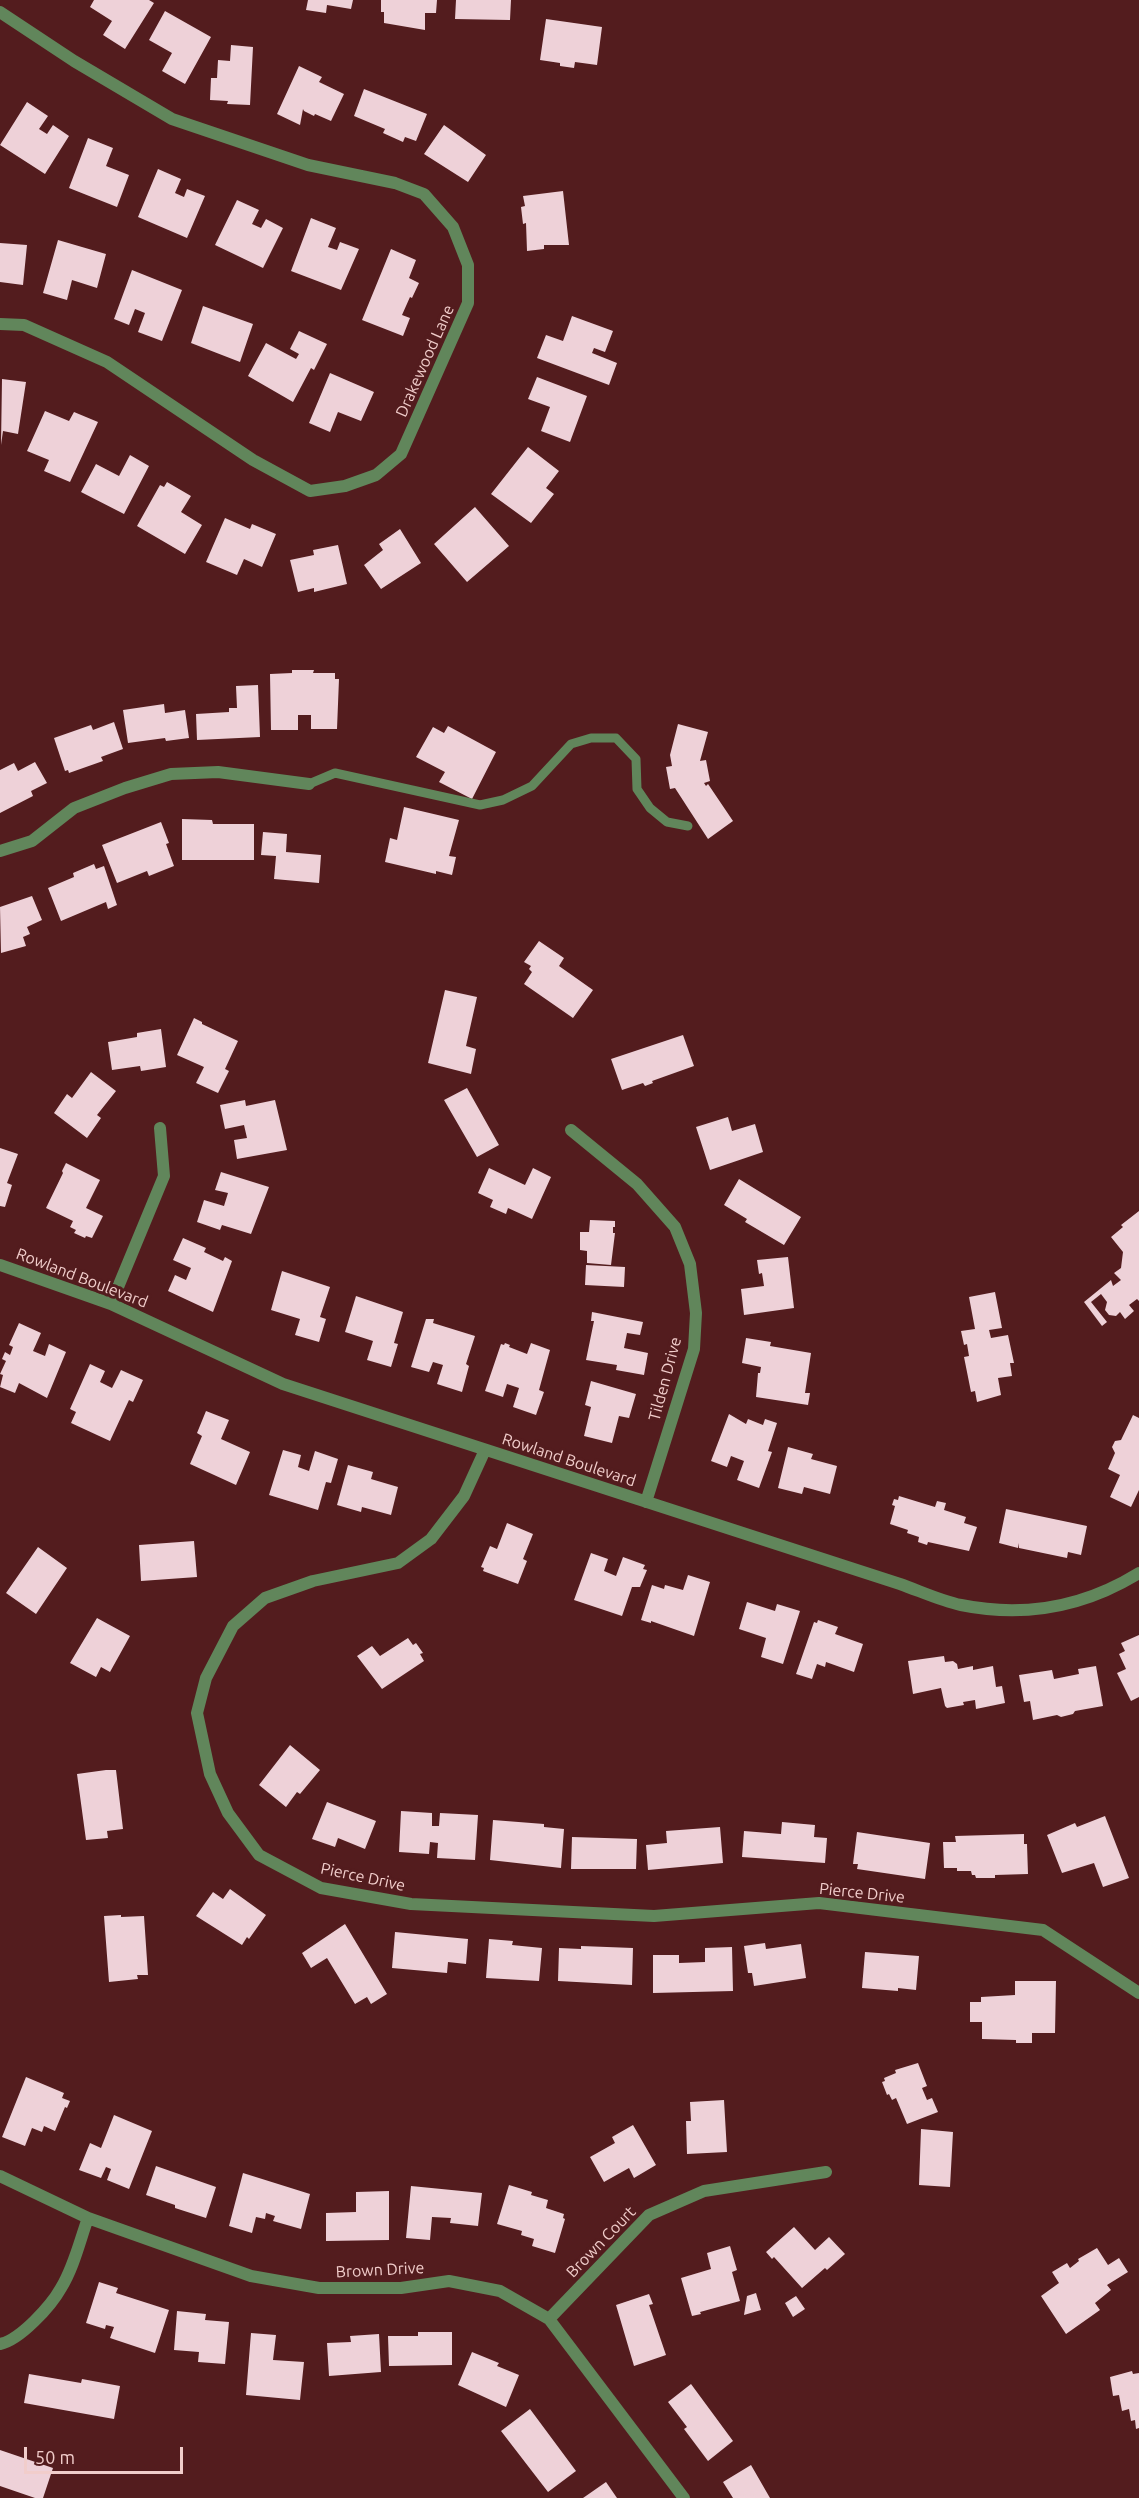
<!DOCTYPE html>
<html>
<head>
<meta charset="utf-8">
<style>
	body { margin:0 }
	#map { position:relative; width:1139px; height:2498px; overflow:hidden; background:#531c1e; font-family:Ubuntu,sans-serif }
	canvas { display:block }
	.scale { position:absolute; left:24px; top:2447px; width:159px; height:27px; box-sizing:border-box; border:3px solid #f1cdcb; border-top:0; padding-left:8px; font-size:18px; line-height:21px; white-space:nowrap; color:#f1cdcb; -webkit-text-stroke:4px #531c1e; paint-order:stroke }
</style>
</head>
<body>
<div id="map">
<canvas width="1139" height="2498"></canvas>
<div class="scale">50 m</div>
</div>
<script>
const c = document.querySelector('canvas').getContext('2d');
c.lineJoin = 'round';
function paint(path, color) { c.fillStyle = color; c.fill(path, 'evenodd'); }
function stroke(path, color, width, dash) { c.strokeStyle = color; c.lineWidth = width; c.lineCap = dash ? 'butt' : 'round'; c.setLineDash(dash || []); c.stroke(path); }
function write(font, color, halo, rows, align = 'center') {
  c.font = font + ' Ubuntu,sans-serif'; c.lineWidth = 6; c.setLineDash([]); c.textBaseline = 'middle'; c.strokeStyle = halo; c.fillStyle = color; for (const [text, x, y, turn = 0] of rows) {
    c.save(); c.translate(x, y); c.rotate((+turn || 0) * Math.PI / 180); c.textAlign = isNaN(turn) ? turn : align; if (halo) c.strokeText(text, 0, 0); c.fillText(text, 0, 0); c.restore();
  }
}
paint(new Path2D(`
	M94,0h55l5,3 -29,46 -22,-14 9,-14 -22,-14z
	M308,0h45l-2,9 -24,-4 -1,8 -20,-3z
	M381,0h56l-1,13h-11v17l-41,-7v-11h-3z
	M456,0h55l-1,20 -55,-1z
	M165,11l46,26 -26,47 -23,-13 10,-18 -23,-13z
	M546,19l56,8 -5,38 -22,-3 -1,6 -14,-2v-3l-20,-3z
	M231,45l22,2 -3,58 -23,-1 1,-3 -18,-1 1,-22h6l1,-18 12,1z
	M299,66l23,11 -3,5 25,12 -13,27 -16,-7 -1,2 -10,-5 -1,-2 -3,16 -23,-11z
	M364,89l63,25 -11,27 -11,-4 -2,5 -20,-9 2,-4 -31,-13z
	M27,102l21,14 -9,13 8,5 6,-9 16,11 -24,38 -45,-29z
	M444,125l42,30 -18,27 -44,-28z
	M88,138l25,10 -7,18 23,9 -12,32 -48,-19z
	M158,169l23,10 -6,14 9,4 3,-8 18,7 -18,42 -49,-21z
	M563,191l6,54h-25v4l-17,2 -1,-28 -3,1 -2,-17 4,-1 -2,-10z
	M237,200l22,10 -7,14 9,4 5,-9 17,9 -20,40 -48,-23z
	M311,218l25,10 -8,19 9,3 3,-8 19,7 -18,41 -50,-19z
	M58,240l48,14 -9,34 -25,-8 -5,20 -24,-7z
	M0,243l27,2 -4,40 -23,-3z
	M391,249l25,11 -7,18 10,5 -7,15 -2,-1 -8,18 8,3 -7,18 -41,-16z
	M132,270l50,20 -20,51 -24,-9 7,-19 -10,-4 -6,16 -15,-6z
	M203,306l50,18 -13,38 -49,-19z
	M572,316l41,15 -8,21 -11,-4 -2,5 25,10 -8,22 -72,-27 9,-23 17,6z
	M299,331l28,13 -13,26 -3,-2 -18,34 -45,-26 18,-33 30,16 3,-5 -9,-5z
	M330,373l44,19 -13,29 -23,-9 -8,20 -21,-9z
	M537,377l50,19 -17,46 -29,-11 9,-24 -22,-8z
	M2,379l24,3 -8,52 -15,-3 -2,14z
	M45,411l24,10 5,-9 24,10 -28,60 -26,-11 5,-11 -22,-9z
	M528,447l31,24 -13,17 8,6 -23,29 -40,-29z
	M130,455l19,11 -25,48 -43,-22 15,-28 23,12z
	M167,482l24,14 -10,16 21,13 -17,29 -48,-28 23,-41 4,2z
	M475,507l34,39 -42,36 -33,-38z
	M225,518l25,11 2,-5 24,10 -14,33 -18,-8 -7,16 -31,-13z
	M400,529l21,34 -40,26 -17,-24 19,-15 -4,-6z
	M338,545l9,39 -33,8v-4l-16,4 -8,-32 24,-5 -1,-5z
	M292,670h22l-1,3h22v6h4l-2,50h-26v-14h-13v15h-27l-1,-56 22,-1z
	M258,685l2,52 -63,3 -1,-26 33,-2v-4h8l-1,-22z
	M164,704l1,9 20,-3 4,28 -23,3 -1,-3 -37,5 -5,-33z
	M114,722l9,27 -22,8 2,4 -34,12 -1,-3 -3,1 -11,-33 37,-13 2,5z
	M678,724l30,8 -8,29 6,-1 4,21 -6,2 2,3 2,-2 25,37 -25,18 -33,-51 -5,1 -4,-22 6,-1 -2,-11z
	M448,726l48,26 -24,47 -33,-17 6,-10 -29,-15 17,-30 11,6z
	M35,762l12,21 -16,8 2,5 -33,17v-43l14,-7 4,8z
	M404,807l55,13 -10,36 7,1 -4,18 -16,-4v3l-51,-12 5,-24 7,2z
	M182,819l30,1 1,4h41v36h-72z
	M161,822l8,21 -3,1 8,22 -25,10 -2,-5 -30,12 -15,-38z
	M263,832l24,2 -1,18 35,3 -2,28 -45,-4 2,-23 -15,-1z
	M94,864l2,5 8,-3 13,39 -9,4 -2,-7 -45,19 -13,-33 26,-11 -1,-4z
	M32,896l10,24 -15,7 3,7 -7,3 3,9 -25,7 -1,-46z
	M539,941l25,17 -5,8 34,24 -20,28 -49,-34 8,-12 -3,-3 2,-3 -7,-4z
	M445,990l32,7 -11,49 10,3 -5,25 -43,-11z
	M194,1018l8,4v2l36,17 -13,28 4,2 -11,22 -22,-10 8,-16 -27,-12z
	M161,1029l5,38 -25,4 -1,-5 -28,4 -4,-28 29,-5v-4z
	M683,1035l11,31 -42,15 1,2 -8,3 -2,-3 -21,7 -11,-31z
	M91,1072l25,19 -19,24 4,3 -14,20 -33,-25 13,-19 5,4z
	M467,1088l32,57 -22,12 -33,-57z
	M245,1100l1,6 29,-6 12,50 -50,9 -3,-19 13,-2 -3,-13 -19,4 -5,-24z
	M728,1117l4,14 23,-7 8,28 -53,18 -14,-43z
	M0,1148l18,6 -11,29 5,2 -7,22 -5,-1z
	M66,1163l34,17 -14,28 17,8 -11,22 -6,-2 -1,2 -11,-5 2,-3 -6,-3 3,-6 -27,-13 17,-35 -1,-2z
	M489,1168l36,17 8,-17 18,9 -19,42 -24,-11 -2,6 -16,-7 3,-7 -15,-7z
	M221,1172l48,15 -18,47 -29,-9 -2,5 -23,-8 7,-22 20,6 4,-13 -13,-3z
	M739,1179l62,38 -17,28 -39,-23 2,-3 -23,-14z
	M1139,1211v90l-2,-2 -8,6 5,6 -9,8 -5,-7 -4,4 -7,-1 -4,-5 2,-8 -6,-8 -10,8 16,20 -5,4 -18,-24 27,-22 2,6 8,-6 -7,-7 7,-5 2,-16 -12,-15 12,-10 -2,-2z
	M590,1220l25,1v6h-2v6h2l-4,32 -24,-2v-12l-7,-1v-18h9z
	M183,1238l23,10 -2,4 19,9 2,-4 7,4 -19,51 -45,-21 7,-16 11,5 5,-12 -18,-8z
	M788,1257l6,51 -50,7 -3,-26 23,-3 -2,-13 -3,1 -2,-14z
	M586,1265l39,2 -1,20 -39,-2z
	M282,1271l48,16 -10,30 6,2 -7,23 -24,-7 5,-16 -29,-9z
	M995,1292l7,36 -13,2 2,8 17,-3 6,28h-4l2,13 -14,2 3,17 -24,7 -2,-11 -4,1 -7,-35 5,-1 -2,-12 -3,1 -3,-14 14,-2 -6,-32z
	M356,1296l47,16 -9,31 4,1 -7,23 -24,-7 6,-19 -28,-9z
	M592,1312l51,10 -3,13 -13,-2 -3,15 24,5 -4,22 -28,-5 1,-5 -31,-5 8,-39h-3z
	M426,1319h8l-1,4 42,13 -9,28 3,2 -7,26 -25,-8 6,-19 -10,-3 -4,10 -18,-5z
	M19,1323l22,10 -8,18 12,5 4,-12 17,8 -19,46 -28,-15 -4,10 -15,-6 3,-12 -3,-1 6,-13 -4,-2 3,-7 5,3 3,-8 -4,-2z
	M746,1338l25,4 -1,4 41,7 -6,40h5l-2,12 -52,-8 2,-24h2l1,-6 -19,-4z
	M505,1343l5,2 -1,2 18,7 4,-11 19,7 -11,40 5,2 -8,23 -23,-8 6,-19 -12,-4 -4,13 -18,-6 16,-47 3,1z
	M90,1364l15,7 -5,11 12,6 9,-18 22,10 -10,22 -4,-2 -19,41 -39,-18 5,-11 -6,-3z
	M591,1381l45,13 -7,24 -10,-2 -7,27 -28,-7 7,-29 -6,-2z
	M206,1411l23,9 -8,19 29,13 -14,33 -46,-21 12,-28 -5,-3z
	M729,1414l17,10 2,-5 15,6 2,-6 12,4 -9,28 4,1 -13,36 -22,-8 7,-19 -13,-5 -4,11 -16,-6z
	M1133,1415l6,3v72l-8,17 -21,-10 10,-22 -12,-6 7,-16 -3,-6 3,-6 6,-1z
	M788,1447l25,7 -2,5 26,7 -7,28 -26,-7 -2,7 -24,-6z
	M283,1450l18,5 -3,12 11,4 6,-20 23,8 -7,24 -5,-1 -8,28 -49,-15z
	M348,1465l25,7 -2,7 27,8 -7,28 -29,-8 -1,5 -24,-7z
	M899,1496l36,11 2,-6 9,2 -2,7 22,7 -2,6 13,4 -8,24 -41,-9 -1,3 -9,-3 1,-5 -12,-4 1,-3 -18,-6 5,-18 -3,-1 2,-6 4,1z
	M1006,1509l81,17 -6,29 -13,-3 -1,6 -48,-10v-5l-1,5 -19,-5z
	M507,1523l26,11 -10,25 4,2 -9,23 -35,-13 1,-3 -3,-1 9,-21 7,3z
	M194,1541l3,36 -56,4 -2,-36z
	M38,1547l29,21 -31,46 -30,-21z
	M591,1553l17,6 -4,12 12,5 7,-19 22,8 -2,4 4,1 -7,17h-8l-10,29 -48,-16z
	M688,1575l22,7 -16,54 -43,-15v2l-10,-3 11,-35 12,4 1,-4 18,5z
	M747,1602l28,9 2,-7 23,7 -17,53 -22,-7 5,-19 -27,-9z
	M97,1618l33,18 -20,36 -9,-5 -5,10 -26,-14z
	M818,1620l20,7 -3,7 28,10 -9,28 -28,-10 -1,5 -8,-3 -5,15 -16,-5 18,-52 3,1z
	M1139,1635v62l-8,4 -14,-28 9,-4 -7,-15 6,-3 -4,-8z
	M408,1638l5,7 3,-2 7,10 -3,1 4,7 -42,28 -25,-33 15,-10 8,10z
	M944,1656l1,6 8,-1 4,3 1,5 15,-3v4l20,-4 3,21 6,-1 3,17 -29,6 -1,-9 -12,2 1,3 -17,3 -2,-2 -4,-18 -28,6 -5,-33z
	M1096,1666l7,40 -28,5 -2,3 -12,3 -4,-2 -24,5 -3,-19 -6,1 -5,-27 33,-5 2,9 25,-5 -1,-5z
	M290,1745l30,25 -20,24 -3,-2 -11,15 -27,-22z
	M106,1770h10l7,59 -16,2 1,7 -22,2 -9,-66z
	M327,1802l49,19 -11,28 -27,-11 -3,9 -23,-8z
	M401,1811l31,2v13h7l1,-13 38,2 -3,45 -38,-2 1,-15 -8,-1 -1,12 -30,-2z
	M1105,1816l24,62 -26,9 -9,-24 -32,10 -15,-38 28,-12 2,4z
	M493,1820l51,4v3l20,2 -3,39 -71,-8z
	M782,1822l33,3 -1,12 13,1 -2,25 -83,-6 2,-26 37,3z
	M720,1827l3,36 -75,7 -2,-25 21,-2 -1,-12z
	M857,1832l73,11 -5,36 -68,-10 1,-5h-5z
	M1024,1834v10h3l1,30 -33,1v3h-19l-1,-3h-3l-1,-4h-14v-3h-13l-1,-26h13l-1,-6z
	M572,1837l65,2 -1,30h-65z
	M230,1889l36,26 -17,24 -2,-2 -5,8 -46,-29 17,-24 10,7z
	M121,1915v2l23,-1 4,59h-11l1,4 -29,3 -5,-66z
	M345,1924l42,70 -16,10 -4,-7 -12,7 -28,-46 -16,10 -9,-15z
	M395,1932l73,7 -2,25 -18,-2 -1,11 -55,-5z
	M489,1939l24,2 -1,4 30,3 -3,33 -53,-3z
	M765,1943l1,6 35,-5 5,34 -52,8 -2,-13h-4l-4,-27z
	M581,1946l52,2 -1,37 -74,-4 1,-33 22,1z
	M732,1947l1,44 -80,2v-38h26v8l26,-1v-14z
	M865,1952l54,4 -3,34 -18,-2v3l-36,-3z
	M1015,1981h41l-1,52h-23v10h-16v-3l-34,-1v-17h-12v-20h11v-5l34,-2z
	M918,2063l9,23 -5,2 5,12 5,-2 6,14 -31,12 -11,-26 -4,2 -3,-6 -2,1 -5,-13 3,-1 -1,-3 12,-5 -1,-3z
	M26,2077l38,16 -2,5 8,3 -3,7 -2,-1 -10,24 -11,-5 -2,6 -10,-4 -7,18 -23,-9z
	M724,2100l3,52 -40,2 -1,-33h5l-1,-19z
	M114,2115l38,16 -23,58 -22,-9 4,-11 -5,-2 -5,11 -22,-8 11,-27 11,5z
	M633,2125l23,40 -22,13 -5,-10 -25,14 -14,-25 25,-14 -3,-6z
	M921,2129l32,3 -3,55 -31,-2z
	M156,2166l60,21 -10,31 -31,-10v-3l-29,-10z
	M243,2173l67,21 -9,35 -28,-8 2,-5 -9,-3 -1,6 -9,-2 -4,16 -23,-7z
	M509,2185l23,7 -1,3 17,5 -2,8 18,6 -1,4 2,1 -10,34 -23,-7 2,-7 -13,-4 1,-4 -25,-7z
	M411,2186l71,7 -4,33 -28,-3 1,-5 -19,-1 -2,23 -24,-2z
	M389,2191v49l-63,1v-28l30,-1v-20z
	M794,2227l21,23 14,-13 16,17 -18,16 -2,-2 -23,20 -28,-31 -2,2 -6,-7z
	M730,2246l7,24 -5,2 8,29 -40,11 1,2 -9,2 -11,-38 30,-9 -4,-16z
	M1097,2248l11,17 11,-7 9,14 -21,13 4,5 -16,13 5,7 -34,24 -25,-38 18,-13 -7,-11 15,-9 3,5 9,-7 -1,-2z
	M99,2282l19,6 -2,5 53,17 -14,43 -45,-15 4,-11 -8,-2 -1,4 -19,-6z
	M756,2293l5,17 -17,5 3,-19z
	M649,2294l4,10 -4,1 17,50 -32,11 -18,-61z
	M796,2296l9,13 -12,8 -8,-14z
	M177,2311l29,3 -1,6 24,2 -4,42 -27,-2 1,-10 -25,-2z
	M418,2332h34v33l-63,1 -1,-30h30z
	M251,2333l25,2 -3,25 31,2 -4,38 -54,-5z
	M379,2334l2,38 -52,4 -2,-33 24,-1 -1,-6z
	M472,2352l27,11 -2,3 22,9 -13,32 -48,-22z
	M1132,2371l1,3 6,-1v55l-3,1 -1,-9 -4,1 -2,-12 -7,2 -3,-16 -6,1 -3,-19z
	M29,2374l52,9 1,-4 38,7 -6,33 -90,-16z
	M691,2384l42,57 -25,20 -24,-32 3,-2 -19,-25z
	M530,2409l46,62 -28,21 -47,-61z
	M0,2450l53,18 -10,30h-8l-35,-12z
	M751,2465l19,33h-37l-10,-16z
	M606,2482l11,16h-34z`), '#eed1d8');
stroke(new Path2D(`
	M309,784l26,-11 145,32 23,-5 29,-14 39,-42 20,-6h25l20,21 1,30 13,19 17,14 21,4`), '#61865b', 9);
stroke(new Path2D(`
	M0,12l74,49 98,58 136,46 87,18 29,11 29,33 15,38v38l-67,151 -25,21 -31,11 -35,5 -57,-31 -146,-98 -83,-37 -24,-1
	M0,851l32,-10 42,-33 51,-20 46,-14 47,-2 91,12
	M571,1130l66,54 38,43 15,37 6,49 -2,36 -48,153
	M0,1265l111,39 172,80 617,200c20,7 41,17 61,21 64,13 123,2 178,-32
	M111,1304l53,-128 -4,-48
	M485,1450l-21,46 -33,43 -33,24 -85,18 -48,17 -32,28 -27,52 -9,35 13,61 18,39 31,42 62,33 90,16 243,12 165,-13 224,27 96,63
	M0,2176l88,42 163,58 68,12h82l48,-7 51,10 49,28 135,179
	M549,2319l100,-104 55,-24 122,-19
	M0,2344c20,-4 51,-38 61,-56 13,-21 19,-48 27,-70`), '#61865b', 12);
write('16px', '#f1cdcb', '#531c1e', [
	["Drakewood Lane",425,361,-66],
	["Rowland Boulevard",82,1278,21],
	["Tilden Drive",665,1379,-75],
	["Rowland Boulevard",569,1460,18],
	["Pierce Drive",363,1877,12],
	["Pierce Drive",862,1893,6],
	["Brown Court",601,2242,-46],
	["Brown Drive",380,2270,-3]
]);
</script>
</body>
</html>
